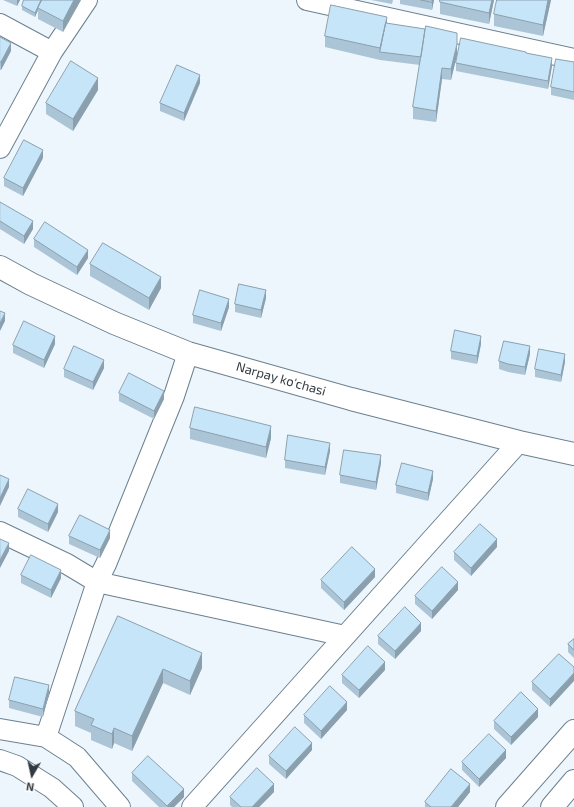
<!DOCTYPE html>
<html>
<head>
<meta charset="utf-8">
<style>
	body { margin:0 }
	#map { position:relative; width:574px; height:807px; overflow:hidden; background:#edf6fc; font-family:"Exo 2",sans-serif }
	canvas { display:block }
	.north { position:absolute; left:12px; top:755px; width:40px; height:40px; -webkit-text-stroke:3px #fff; paint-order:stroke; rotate:189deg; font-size:11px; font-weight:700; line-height:16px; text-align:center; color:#323a41 }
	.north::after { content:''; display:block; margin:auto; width:14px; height:18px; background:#323a41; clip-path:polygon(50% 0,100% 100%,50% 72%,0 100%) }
</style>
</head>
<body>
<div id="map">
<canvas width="574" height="807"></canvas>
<div class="north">N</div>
</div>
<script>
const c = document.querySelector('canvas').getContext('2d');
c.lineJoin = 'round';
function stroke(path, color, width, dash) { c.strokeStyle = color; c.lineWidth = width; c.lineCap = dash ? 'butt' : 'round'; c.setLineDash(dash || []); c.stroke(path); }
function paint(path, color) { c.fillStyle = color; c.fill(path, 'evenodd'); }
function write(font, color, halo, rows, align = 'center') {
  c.font = font + ' "Exo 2",sans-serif'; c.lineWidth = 3.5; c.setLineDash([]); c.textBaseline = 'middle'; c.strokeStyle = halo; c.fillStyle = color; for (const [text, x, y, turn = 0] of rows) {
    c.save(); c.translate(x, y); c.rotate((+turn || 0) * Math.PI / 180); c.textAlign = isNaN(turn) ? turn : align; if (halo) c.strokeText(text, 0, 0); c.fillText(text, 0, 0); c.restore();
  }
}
const street = new Path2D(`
	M307,0l267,59
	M0,24l52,28
	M0,148l52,-96 35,-52
	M0,532l67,32 30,18 248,54
	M0,729l46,8 31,20 43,50
	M46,737l51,-155 9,-18 68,-168 14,-43
	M0,760l17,6 35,22 21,19
	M192,807l327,-365`);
const secondary = new Path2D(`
	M0,267l31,17 83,39 74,30 163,46 168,43 55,12`);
const highway = new Path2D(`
	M507,807l67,-76
	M552,807l22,-26`);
stroke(street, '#6c808e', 22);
stroke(secondary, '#6c808e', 24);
stroke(highway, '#6c808e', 24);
stroke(street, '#fff', 20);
stroke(secondary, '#fff', 22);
stroke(highway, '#fff', 22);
paint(new Path2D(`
	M3,0h17l-3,6z
	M81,0l-18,32 -25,-13v-9l-3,7 -13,-7v-4z
	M371,0h22l-1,4z
	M400,0h34l-2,10 -32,-6z
	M440,0h54l-5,24 -49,-10z
	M551,0l-8,36 -49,-10v-12z
	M387,23l70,32 -6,25 -9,-1 -6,43 -23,-3v-12l7,-42 -40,-5 -55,-13v-11z
	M0,37l11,14 -10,19h-1z
	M526,53l26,13 -4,23 -92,-18v-8z
	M574,62v38l-23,-5v-8z
	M200,83l-16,38 -24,-10v-8z
	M98,90l-25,41 -27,-17v-11z
	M43,158l-20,38 -19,-10v-8z
	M0,202l33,27 -9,15 -24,-15z
	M34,239l54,19 -11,17 -43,-28z
	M90,264l71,24 -12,22 -59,-34z
	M266,298l-5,20 -26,-6v-8z
	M229,307l-8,24 -28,-8v-8z
	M55,344l-11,24 -31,-15v-8z
	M481,344l-4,20 -26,-5v-8z
	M530,354l-5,21 -17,-3 -9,-3v-8z
	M565,362l-4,20 -26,-5v-8z
	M104,368l-11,22 -29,-13v-8z
	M119,393l45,6 -10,20 -35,-18z
	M190,428l81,10 -5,20 -76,-19z
	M330,451l-5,24 -40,-7v-8z
	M381,463l-5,27 -36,-7v-8z
	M433,479l-5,22 -32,-8v-8z
	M18,509l40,3 -10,20 -30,-15z
	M69,536l41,2 -10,20 -31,-14z
	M497,547l-26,29 -17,-16v-8z
	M21,575l40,3 -10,20 -30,-15z
	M375,577l-31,33 -23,-22v-8z
	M458,590l-26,29 -17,-15v-8z
	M118,616l84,52 -12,27 -27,-12 -31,68 -18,-8 -2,6 -21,-9v-7l-16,-7v-15z
	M421,631l-26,28 -17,-15v-8z
	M574,639v19l-6,-6v-8z
	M559,654l-9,53 -18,-17v-8z
	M385,670l-26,28 -17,-15v-8z
	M49,693l-6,24 -34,-9v-8z
	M347,710l-26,29 -17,-16v-8z
	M538,717l-27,28 -17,-16v-8z
	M312,750l-26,29 -17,-15v-8z
	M506,758l-27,29 -17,-17v-8z
	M132,773l52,24 -10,10h-15l-27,-26z
	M274,792l-15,15h-27l-2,-2v-8z
	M470,792l-12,15h-33v-5z`), '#abc5d6');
paint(new Path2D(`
	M17,0h3l-3,6z
	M41,0h2l-5,8v2l-3,7v-4z
	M74,0h7l-18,32v-11z
	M432,0h2l-2,10z
	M492,0h2l-5,24v-11z
	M548,0h3l-8,36v-11z
	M387,17v11l-7,24v-4z
	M11,43v8l-10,19v-8z
	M457,44v11l-6,25v-11z
	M552,58v8l-4,23v-8z
	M442,68v11l-6,43v-11z
	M200,75v8l-16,38v-8z
	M98,78v12l-25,41v-12z
	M43,150v8l-20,38v-8z
	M33,221v8l-9,15v-8z
	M88,250v8l-11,17v-8z
	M161,277v11l-12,22v-12z
	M266,290v8l-5,20v-8z
	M229,299v8l-8,24v-8z
	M5,313v8l-5,10v-8z
	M55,336v8l-11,24v-8z
	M481,336v8l-4,20v-8z
	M530,346v8l-5,21v-8z
	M565,354v8l-4,20v-7z
	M104,360v8l-11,22v-8z
	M164,391v8l-10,20v-8z
	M271,426v12l-5,20v-11z
	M330,443v8l-5,24v-8z
	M381,455v8l-5,27v-8z
	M433,471v8l-5,22v-8z
	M9,479v8l-9,19v-8z
	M58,504v8l-10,20v-8z
	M110,530v8l-10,20v-8z
	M497,539v8l-26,29v-8z
	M9,543v8l-9,17v-8z
	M375,569v8l-31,33v-8z
	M61,570v8l-10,20v-8z
	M458,582v8l-26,29v-8z
	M421,623v8l-26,28v-8z
	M202,653v15l-12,27v-14z
	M385,662v8l-26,28v-8z
	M163,669v14l-31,68v-15z
	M574,673v8l-24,26v-8z
	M49,685v8l-6,24v-8z
	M347,702v8l-26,29v-8z
	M538,709v8l-27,28v-8z
	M114,728v15l-2,6v-15z
	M312,743v7l-26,29v-8z
	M506,750v8l-27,29v-8z
	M274,784v8l-15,15h-7z
	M470,784v8l-12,15h-7z
	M184,789v8l-10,10h-7z`), '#8ba0ae');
const building = new Path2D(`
	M24,0h17l-6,13 -13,-7z
	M42,0h32l-11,21 -25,-13z
	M421,0h11v2z
	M440,0h52l-3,13 -49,-11z
	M497,0h51l-5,25 -49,-11z
	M331,5l56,12 -7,31 -55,-12z
	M386,23l39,6 -4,28 -41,-5z
	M426,26l31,7v11l-6,25 -9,-1 -6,43 -23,-4z
	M0,37l11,6 -10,19h-1z
	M461,38l65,14v1l26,5 -4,23 -92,-18z
	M556,59l18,3v30l-23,-5z
	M71,61l27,17 -25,41 -27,-16z
	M177,65l23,10 -16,38 -24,-10z
	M24,140l19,10 -20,38 -19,-10z
	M0,202l33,19 -9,15 -24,-15z
	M45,222l43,28 -11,17 -43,-28z
	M103,243l58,34 -12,21 -59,-34z
	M239,284l27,6 -5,20 -26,-6z
	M200,290l29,9 -8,24 -28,-8z
	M0,311l5,2 -5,10z
	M24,321l31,15 -11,24 -31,-15z
	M455,330l26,6 -4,20 -26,-5z
	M504,341l26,5 -5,21 -17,-3 -9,-3z
	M74,346l30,14 -11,22 -29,-13z
	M539,349l26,5 -4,21 -26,-6z
	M129,373l35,18 -10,20 -35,-18z
	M195,407l76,19 -5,21 -76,-19z
	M288,435l42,8 -5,24 -40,-7z
	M344,450l37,5 -5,27 -36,-7z
	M402,463l31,8 -5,22 -32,-8z
	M0,475l9,4 -9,19z
	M28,489l30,15 -10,20 -30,-15z
	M80,515l30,15 -10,20 -31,-14z
	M480,524l17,15 -26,29 -17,-16z
	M0,539l9,4 -9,17z
	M352,547l23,22 -31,33 -23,-22z
	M31,555l30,15 -10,20 -30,-15z
	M442,567l16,15 -26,29 -17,-15z
	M405,607l16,16 -26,28 -17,-15z
	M118,616l84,37 -12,28 -27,-12 -31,67 -18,-8 -2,6 -21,-9 3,-6 -19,-8z
	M574,639v11l-6,-6z
	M368,646l17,16 -26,28 -17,-15z
	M559,654l15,13v6l-24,26 -18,-17z
	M15,677l34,8 -6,24 -34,-9z
	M330,686l17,16 -26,29 -17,-16z
	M521,692l17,17 -27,28 -17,-16z
	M295,727l17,16 -26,28 -17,-15z
	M489,734l17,16 -27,29 -17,-17z
	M148,756l36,33 -17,17 -35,-33z
	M257,768l17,16 -22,23h-11l-11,-10z
	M451,769l19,15 -19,23h-20l-6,-5z`);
paint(building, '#c7e5f9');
stroke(building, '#8ba0ae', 1);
write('13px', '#323a41', '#fff', [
	["Narpay ko'chasi",281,379,16]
]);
</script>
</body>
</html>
